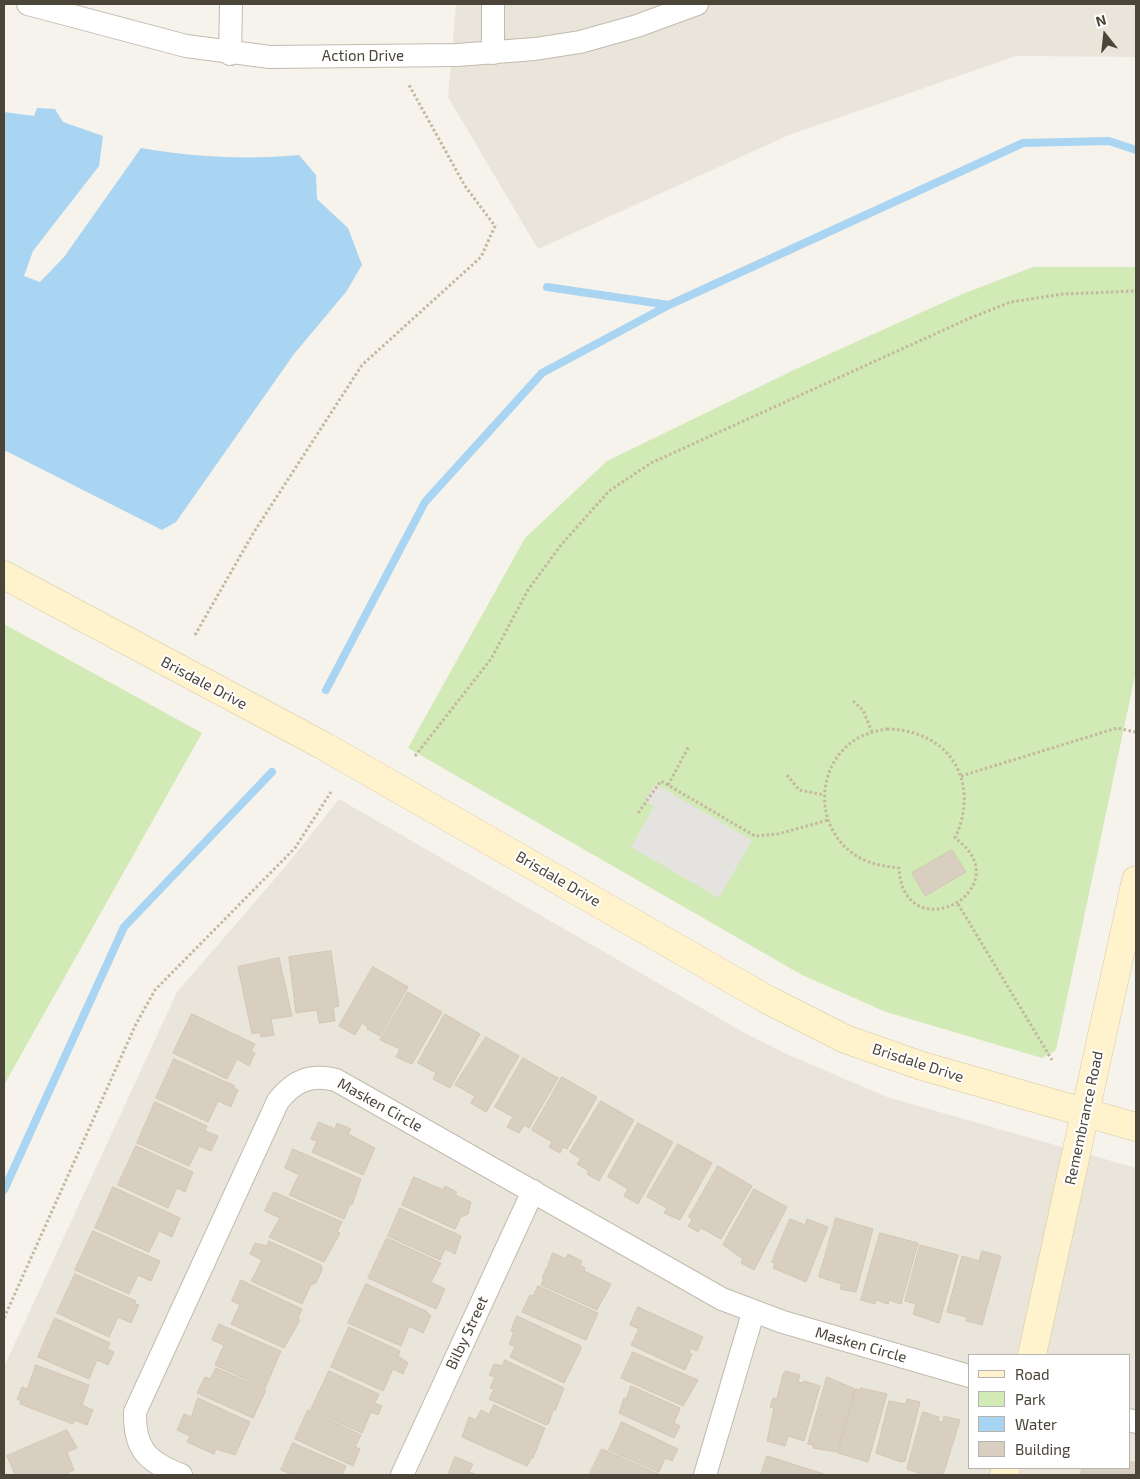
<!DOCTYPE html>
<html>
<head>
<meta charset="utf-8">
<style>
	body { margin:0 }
	#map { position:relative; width:1140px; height:1479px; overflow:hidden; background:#f6f3ec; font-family:"Exo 2",sans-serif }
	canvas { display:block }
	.frame { position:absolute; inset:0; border:5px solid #4b4439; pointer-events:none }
	.legend { position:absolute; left:968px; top:1354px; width:162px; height:115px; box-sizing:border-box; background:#fff; border:1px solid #b7b4b0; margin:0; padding:6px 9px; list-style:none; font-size:15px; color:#4b4439 }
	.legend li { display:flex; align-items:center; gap:10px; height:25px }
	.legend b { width:25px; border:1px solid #b7b4b0 }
	.north { position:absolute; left:1080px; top:10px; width:50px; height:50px; -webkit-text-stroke:4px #fff; paint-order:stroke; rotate:344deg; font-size:14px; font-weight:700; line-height:20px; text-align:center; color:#4b4439 }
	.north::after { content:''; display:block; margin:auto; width:18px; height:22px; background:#4b4439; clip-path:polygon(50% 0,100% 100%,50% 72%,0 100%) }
</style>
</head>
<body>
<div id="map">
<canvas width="1140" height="1479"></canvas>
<div class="frame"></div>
<ul class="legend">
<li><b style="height:6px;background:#fff3cd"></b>Road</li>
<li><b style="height:14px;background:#d2eab5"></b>Park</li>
<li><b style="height:14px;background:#a9d4f2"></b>Water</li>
<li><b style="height:14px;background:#d8cfc1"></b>Building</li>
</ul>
<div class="north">N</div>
</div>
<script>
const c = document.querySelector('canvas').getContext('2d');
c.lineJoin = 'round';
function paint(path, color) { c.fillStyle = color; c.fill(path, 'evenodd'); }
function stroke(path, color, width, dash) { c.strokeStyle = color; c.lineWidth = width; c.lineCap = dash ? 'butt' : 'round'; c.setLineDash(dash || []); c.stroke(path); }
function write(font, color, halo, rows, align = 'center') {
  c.font = font + ' "Exo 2",sans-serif'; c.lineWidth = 4; c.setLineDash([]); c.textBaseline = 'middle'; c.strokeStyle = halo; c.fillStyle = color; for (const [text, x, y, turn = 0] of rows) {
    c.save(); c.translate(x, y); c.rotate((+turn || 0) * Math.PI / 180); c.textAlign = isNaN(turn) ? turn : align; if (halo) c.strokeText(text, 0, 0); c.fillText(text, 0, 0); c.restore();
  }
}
paint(new Path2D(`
	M456,4h680v53l-120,-1 -227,79 -251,114 -90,-152z
	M339,799l404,233 46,23 98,42 249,71v307h-1132v-108l173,-375 109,-126zM969,1355h160v113h-160z`), '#eae5da');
paint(new Path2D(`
	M1033,267h103v404l-80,379 -14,8 -156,-46 -84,-37 -394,-227 117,-210 82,-77 189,-92 164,-74z
	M4,624l198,109 -198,352z`), '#d2eab5');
paint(new Path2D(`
	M655,784l97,56 -33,58 -88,-51 23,-41 -9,-6z`), '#e5e3e0');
paint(new Path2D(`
	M37,108l18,1 8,13 40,14 -4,30 -66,85 -9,25 16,6 24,-25 77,-109c52,9 106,12 158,7l17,20 1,24 31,29 14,37 -16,27 -52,62 -118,168 -14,8 -158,-80v-338l30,4z`), '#a9d4f2');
stroke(new Path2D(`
	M547,287l122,18
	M326,690l99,-188 117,-129 127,-68 354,-162 86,-2 27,9
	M4,1190l120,-263 148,-155`), '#a9d4f2', 8);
const building = new Path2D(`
	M952,850l14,22 -41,24 -13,-23z
	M331,951l8,55 -6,1 2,14 -16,2 -2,-13 -21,3 -7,-56z
	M279,958l13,58 -21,3 3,16 -13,2 -1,-5 -8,2 -14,-67z
	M373,967l35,20 -28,49 -13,-7 1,-2 -6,-4 -7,12 -16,-9z
	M408,992l34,20 -30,52 -16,-7 4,-8 -20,-9z
	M192,1014l63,30 -4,7 4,2 -6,13 -12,-7 -10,20 -54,-26z
	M445,1014l35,20 -30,54 -17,-9 3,-6 -18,-10z
	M486,1037l33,19 -33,56 -15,-9 4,-7 -20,-11z
	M523,1058l35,20 -29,50 -5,-3 -5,8 -12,-6 6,-10 -18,-10z
	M174,1059l61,27 -1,2 4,2 -7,17 -13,-6 -10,21 -52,-24z
	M562,1077l35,20 -30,52 -4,-2 -3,6 -11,-6 3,-5 -20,-12z
	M601,1101l33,19 -35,61 -12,-7 2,-3 -12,-7 4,-5 -11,-7z
	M155,1102l52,24 -2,5 13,5 -7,15 -12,-5 -10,20 -52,-23z
	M319,1122l16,7 2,-6 14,6 -3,5 27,14 -12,27 -51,-23 5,-11 -6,-2z
	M638,1123l35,19 -35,62 -14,-8 4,-7 -20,-12z
	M678,1144l34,19 -32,57 -16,-7 3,-5 -20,-11z
	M136,1146l57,26 -8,20 -8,-4 -9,20 -50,-23z
	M293,1149l68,30 -9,26 -2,-1 -6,15 -55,-24 10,-20 -14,-7z
	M718,1166l34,20 -31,53 -20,-11 -3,4 -10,-6 4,-6 -3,-3z
	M414,1177l29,13 2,-4 12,6 -2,3 16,7 -3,12 -7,3 -6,12 -53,-24z
	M113,1187l67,31 -8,19 -13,-6 -10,21 -54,-24z
	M754,1189l33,18 -33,63 -13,-7 2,-4 -20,-14z
	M274,1192l68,30 -5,10 3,1 -16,29 -55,-25 11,-19 -15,-7z
	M400,1208l61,28 -6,18 -10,-5 -5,11 -52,-24z
	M836,1218l37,11 -17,63 -16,-3 2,-5 -23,-7z
	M790,1219l15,6 2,-6 21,8 -22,55 -33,-14 2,-5 -3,-1z
	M93,1231l67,30 -9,20 -13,-6 -9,19 -54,-24z
	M880,1233l38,10 -17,61 -12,-4 -1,4 -12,-4 -1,4 -14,-4z
	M387,1238l54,25 -10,19 14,7 -9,20 -68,-31z
	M269,1241l52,24 1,5 -6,13 -5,2 -9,19 -51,-23 11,-21 -12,-6 5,-11 12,3z
	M920,1245l38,10 -19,68 -26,-9 3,-10 -11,-3z
	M982,1251l19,5 -19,69 -16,-4 1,-4 -20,-5 15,-56 17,5z
	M553,1253l13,6 2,-5 14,7 -2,4 5,3 -1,3 27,13 -14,26 -56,-25 3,-6 -2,-1 5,-11 2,1 -1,-3z
	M75,1274l61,27 -1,3 4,1 -8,18 -13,-6 -9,20 -52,-24z
	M241,1280l61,29 -4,9 2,2 -16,28 -53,-24 9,-19 -8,-4z
	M366,1284l60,27 5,5 -8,17 -14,-7 -8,20 -53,-23z
	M538,1286l60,27 -12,27 -64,-28 8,-17 3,1z
	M638,1307l65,30 -6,14 -6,-3 -2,5 3,1 -7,16 -54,-25 8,-16 -9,-4z
	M517,1316l64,30v3l-17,34 -54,-26 5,-10 -6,-3 5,-12 -3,-1z
	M55,1318l55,25 -3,6 7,3 -6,13 -11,-5 -8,19 -51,-22z
	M219,1324l62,27 -16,37 -50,-23 9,-20 -12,-5z
	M349,1327l51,24 -2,5 10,7 -5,11 -10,-5 -10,22 -52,-24z
	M633,1352l65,28 -15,26 -62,-28z
	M505,1360l59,28 -9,23 -2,-1 -4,13 -3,2 -57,-26 5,-10 -4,-1 5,-11 -6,-2 5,-11 8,2z
	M36,1365l53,20 -7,20 11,5 -6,15 -13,-5 -1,4 -53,-20 1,-3 -4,-2 5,-12 5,2z
	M216,1368l50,22 -13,28 -56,-25 8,-16 5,2z
	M329,1371l50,23 -4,9 7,3 -4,9 -7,-3 -9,21 -51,-23z
	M786,1371l14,4 -2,7 5,1 1,-2 16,5 -16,55 -16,-5 -3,10 -18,-5 7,-33 -4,-1 3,-9 4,1 6,-25z
	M827,1377l28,12 -18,63 -24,-4v-3l-5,-1z
	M631,1386l49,22 -6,15 6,3 -6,12 -55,-25 5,-15 2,1z
	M861,1388l26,6 -19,68 -30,-9 18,-64 4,1z
	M198,1398l52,24 -15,33 -19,-6 -2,5 -27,-12 3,-6 -13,-6 7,-16 7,3z
	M907,1399l13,3 -15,59 -4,1 -25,-9 13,-52 17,3z
	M494,1405l51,23 -12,30 -1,-1 -5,9 -65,-29 7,-20 7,3 5,-10 8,4z
	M308,1410l53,25 -6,12 5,2 -7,17 -58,-27z
	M923,1412l16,5 -1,4 5,1 1,-6 16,4 -17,55h-20l-16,-6z
	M622,1422l56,27 -6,12 -7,-3 -6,14 -50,-22z
	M67,1430l10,18 -10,4 7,18 -11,5h-48l-8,-19z
	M293,1443l53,23 -4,9h-50l-11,-5z
	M602,1449l57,25v1h-70z
	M767,1456l60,19h-66z
	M455,1457l18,7 -4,8 9,3h-30z
	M1129,1461l7,2v12h-56l2,-7h47z`);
paint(building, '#d8cfc1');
stroke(building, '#d3c7b4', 1);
const street = new Path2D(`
	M28,4l158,42 84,11 187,-2 78,-6 45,-7 57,-16 60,-22
	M493,4v49
	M230,54l1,-50
	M1129,1420l7,2
	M181,1475c-33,-13 -47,-25 -46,-63l143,-311c17,-21 32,-27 58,-21l386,219 61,23 186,54
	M402,1475l131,-284
	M705,1475l48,-162`);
const secondary = new Path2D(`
	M4,575l318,170 446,255 77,39 77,27 214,61
	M1032,1355l104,-475
	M1004,1475l2,-7`);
stroke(street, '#c2bbae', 24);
stroke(secondary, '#d6c79b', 29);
stroke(new Path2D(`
	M195,635l59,-103 108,-167 119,-108 14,-31 -30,-40 -56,-101
	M853,701l10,9 9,22
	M887,729c63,1 94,53 68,109 69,50 -51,115 -56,30 -15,-2 -31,-4 -44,-13 -41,-27 -41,-91 3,-117 9,-5 19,-7 29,-9z
	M415,756l76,-97 37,-69 33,-45 48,-54 42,-28 319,-145 41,-16 52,-8 73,-3
	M787,775l12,15 25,5
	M961,776l156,-48 19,4
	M668,785l21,-39
	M638,813l23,-32 94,55 23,-2 50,-14
	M958,904l94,156
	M4,1318l132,-294 19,-34 140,-142 36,-56`), '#c4b79f', 3, [2.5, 2.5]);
stroke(street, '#fff', 22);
stroke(secondary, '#fff3cd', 28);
write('15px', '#4b4439', '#fff', [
	["Action Drive",363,56],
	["Brisdale Drive",204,683,28],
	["Brisdale Drive",558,879,30],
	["Brisdale Drive",918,1063,18],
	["Masken Circle",380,1105,29],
	["Remembrance Road",1084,1118,-78],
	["Bilby Street",467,1333,-65],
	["Masken Circle",861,1345,16]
]);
</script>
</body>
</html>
